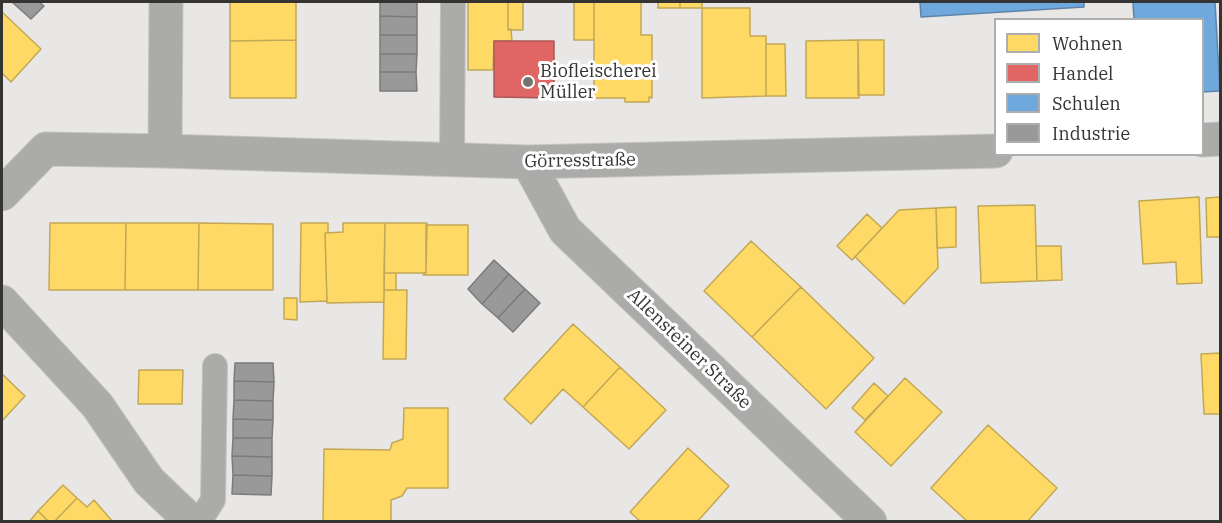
<!DOCTYPE html>
<html>
<head>
<meta charset="utf-8">
<style>
	body { margin:0 }
	#map { position:relative; width:1222px; height:523px; overflow:hidden; background:#e9e7e5; font-family:"IBM Plex Serif",serif }
	canvas { display:block }
	.frame { position:absolute; inset:0; border:3px solid #353432; pointer-events:none }
	.legend { position:absolute; left:994px; top:18px; width:210px; height:138px; box-sizing:border-box; background:#fff; border:2px solid #aeaead; margin:0; padding:8px 10px; list-style:none; font-size:18px; color:#353432 }
	.legend li { display:flex; align-items:center; gap:12px; height:30px }
	.legend b { width:30px; border:2px solid #aeaead }
</style>
</head>
<body>
<div id="map">
<canvas width="1222" height="523"></canvas>
<div class="frame"></div>
<ul class="legend">
<li><b style="height:16px;background:#ffd966"></b>Wohnen</li>
<li><b style="height:16px;background:#e06666"></b>Handel</li>
<li><b style="height:16px;background:#6fa8dc"></b>Schulen</li>
<li><b style="height:16px;background:#999"></b>Industrie</li>
</ul>
</div>
<script>
const c = document.querySelector('canvas').getContext('2d');
c.lineJoin = 'round';
function paint(path, color) { c.fillStyle = color; c.fill(path, 'evenodd'); }
function stroke(path, color, width, dash) { c.strokeStyle = color; c.lineWidth = width; c.lineCap = dash ? 'butt' : 'round'; c.setLineDash(dash || []); c.stroke(path); }
function write(font, color, halo, rows, align = 'center') {
  c.font = font + ' "IBM Plex Serif",serif'; c.lineWidth = 6; c.setLineDash([]); c.textBaseline = 'middle'; c.strokeStyle = halo; c.fillStyle = color; for (const [text, x, y, turn = 0] of rows) {
    c.save(); c.translate(x, y); c.rotate((+turn || 0) * Math.PI / 180); c.textAlign = isNaN(turn) ? turn : align; if (halo) c.strokeText(text, 0, 0); c.fillText(text, 0, 0); c.restore();
  }
}
const homes = new Path2D(`
	M230,2h66v38l-66,1z
	M468,2h40v28l3,-1 1,12h-18l-1,29h-25z
	M508,2h15v28h-15z
	M574,2h20v38h-20z
	M594,2h47v33h11v63l-3,-1v5h-24v-4h-31z
	M658,2h22v6h-22z
	M680,2h22v6h-22z
	M750,8v28h16v60l-64,2v-90z
	M2,12l39,37 -30,33 -9,-9z
	M296,40v58h-66v-57z
	M858,40l1,58h-53v-57z
	M858,40h26v55h-26z
	M766,44h19l1,52h-20z
	M1199,197l3,86 -25,1 -1,-22 -33,2 -4,-63z
	M1220,197v40h-13l-1,-39z
	M1035,205l2,76 -56,2 -3,-77z
	M956,207v40l-19,1 -1,-40z
	M936,208l2,60 -34,36 -49,-47 44,-47z
	M867,214l15,14 -30,32 -15,-14z
	M50,223h76l-1,67h-76z
	M126,223h73l-1,67h-73z
	M199,223l74,1v66h-75z
	M301,223h27v10h-3l2,68 -27,1z
	M343,223h42l-1,79 -57,1 -2,-70 18,-1z
	M385,223h42l-1,50h-42z
	M426,225h42v50h-45l3,-2z
	M751,241l50,46 -49,50 -48,-46z
	M1036,246h25l1,34 -25,1z
	M384,273h12v17h-12z
	M801,287l73,71 -48,51 -74,-72z
	M384,290h23l-1,69h-23z
	M284,298h13v22l-13,-1z
	M573,324l47,43 -37,40 -20,-18 -32,35 -27,-25z
	M1220,353v61h-16l-3,-60z
	M620,367l46,43 -37,39 -46,-42z
	M139,370h44l-1,34h-44z
	M2,374l23,22 -23,25z
	M905,378l37,34 -51,54 -36,-34z
	M874,383l14,13 -23,24 -13,-12z
	M404,408h44v80h-41l-5,8 -11,4v22h-68l1,-73 66,1 2,-7 11,-4z
	M988,425l69,63 -30,34h-59l-37,-34z
	M688,448l41,38 -32,36h-56l-11,-10z
	M63,485l14,13 -23,24h-5l-11,-11z
	M77,498l10,9 7,-7 19,22h-59z
	M38,511l11,11h-20z`);
paint(homes, '#ffd966');
stroke(homes, '#c2a856', 1.5);
const shops = new Path2D(`
	M494,41h60v57l-60,-1z`);
paint(shops, '#e06666');
stroke(shops, '#ad5756', 1.5);
const schools = new Path2D(`
	M920,2h164v5l-163,10z
	M1133,2h82l5,89 -18,1v-72h-68z`);
paint(schools, '#6fa8dc');
stroke(schools, '#5e85a9', 1.5);
const industry = new Path2D(`
	M12,2h27l5,4 -13,13z
	M380,2h37v15l-37,-1z
	M380,16l37,1v18h-37z
	M380,35h37v19h-37z
	M380,54h37l-1,18h-36z
	M380,72h36l1,19h-37z
	M494,260l15,14 -27,30 -14,-15z
	M509,274l16,15 -27,29 -16,-14z
	M525,289l15,14 -27,29 -15,-14z
	M235,363h38l1,19 -40,-1z
	M234,381l40,1 -1,19 -39,-1z
	M234,400l39,1v19l-40,-1z
	M233,419l40,1 -1,18h-39z
	M233,438h39v19l-40,-1z
	M232,456l40,1v19l-39,-1z
	M233,475l39,1 -1,19 -39,-1z`);
paint(industry, '#999');
stroke(industry, '#7b7b7a', 1.5);
const lane = new Path2D(`
	M452,160l1,-158
	M199,522l14,-22 2,-134`);
const street = new Path2D(`
	M1202,140l18,-1
	M165,151l363,11 468,-11
	M528,162l37,68 305,292
	M2,194l44,-45 119,2 1,-149
	M2,302l95,103 52,76 43,41`);
stroke(lane, '#c4c3c2', 26);
stroke(street, '#c4c3c2', 35);
stroke(lane, '#ababaa', 24);
stroke(street, '#ababaa', 33);
for (const [x, y, r, color] of [
	[528,82,6,"#747371"]
]) { const dot = new Path2D(); dot.arc(x, y, r, 0, 2 * Math.PI); c.fillStyle = color; c.fill(dot); stroke(dot, '#fff', 2); }
write('18px', '#353432', '#fff', [
	["Biofleischerei",540,72],
	["Müller",540,93]
], 'left');
write('18px', '#353432', '#fff', [
	["Görresstraße",580,161,-1],
	["Allensteiner Straße",689,349,44]
]);
</script>
</body>
</html>
